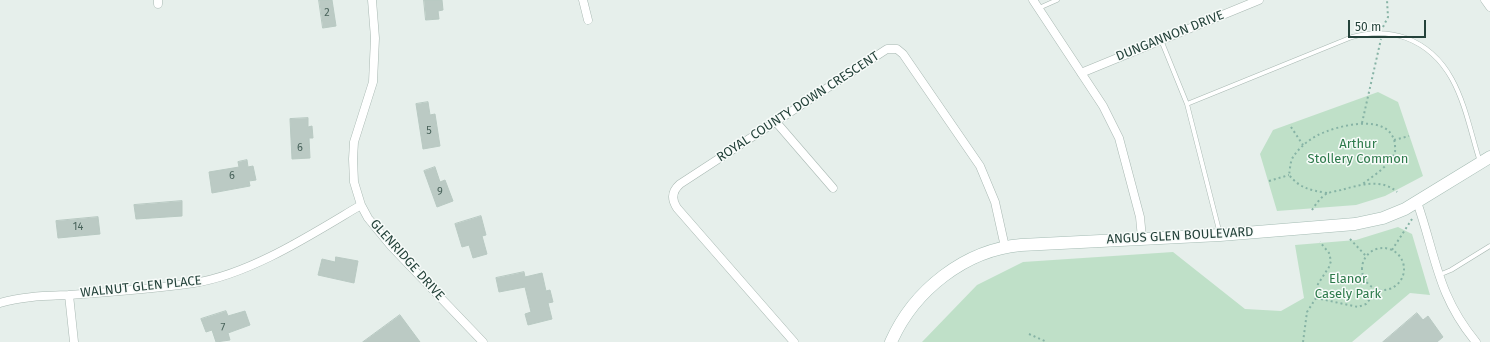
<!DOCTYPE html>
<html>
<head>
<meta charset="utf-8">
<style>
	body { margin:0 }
	#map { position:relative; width:1490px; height:342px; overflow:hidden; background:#e6efeb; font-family:"Fira Sans",sans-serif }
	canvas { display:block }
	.scale { position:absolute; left:1348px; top:20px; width:78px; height:18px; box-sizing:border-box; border:2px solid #24423a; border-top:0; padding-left:5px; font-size:12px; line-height:14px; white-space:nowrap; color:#24423a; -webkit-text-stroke:3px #f7fbf9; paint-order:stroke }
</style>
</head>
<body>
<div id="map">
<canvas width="1490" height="342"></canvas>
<div class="scale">50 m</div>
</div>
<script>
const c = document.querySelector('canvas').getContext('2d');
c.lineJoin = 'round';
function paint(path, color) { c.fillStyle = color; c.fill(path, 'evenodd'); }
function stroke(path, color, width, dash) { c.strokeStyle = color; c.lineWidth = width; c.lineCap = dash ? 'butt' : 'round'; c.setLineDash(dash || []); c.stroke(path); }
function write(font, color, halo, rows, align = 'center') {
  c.font = font + ' "Fira Sans",sans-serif'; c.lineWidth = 3; c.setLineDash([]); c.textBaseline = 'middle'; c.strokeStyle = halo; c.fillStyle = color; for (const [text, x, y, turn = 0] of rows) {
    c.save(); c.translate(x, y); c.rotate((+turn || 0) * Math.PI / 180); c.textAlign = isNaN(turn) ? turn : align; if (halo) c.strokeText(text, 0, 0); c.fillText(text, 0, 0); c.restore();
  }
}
paint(new Path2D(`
	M1378,92l20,10 25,74 -38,20 -29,9 -79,6 -17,-57 13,-24z
	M1398,227l14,7 18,61 -20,-2 -58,49h-430l55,-57 46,-23 150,-10 72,57 36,2 23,-13 -9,-53 61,-5z`), '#bfe0c8');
const building = new Path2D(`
	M319,0h13l4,26 -13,2z
	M424,0h18l1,10 -5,1 1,8 -13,1z
	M428,102l2,13 5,-1 5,32 -17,3 -7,-45z
	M308,118v9l4,-1 1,12h-4l1,20 -18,1 -2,-40z
	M247,160l1,7 5,-1 3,14 -7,1 1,5 -38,7 -3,-21 30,-5 -1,-5z
	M435,167l5,15 5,-2 8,21 -16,6 -13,-36z
	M182,201v15l-46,3 -2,-14z
	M481,216l5,19 -4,1 5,18 -14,4 -4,-13 -7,2 -7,-23z
	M98,217l2,17 -42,4 -2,-17z
	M336,257l22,4 -4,22 -36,-8 4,-16 13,3z
	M524,272l1,5 17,-4 4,18 4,-1 3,12 -5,1 4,16 -24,6 -3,-11 6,-2 -6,-25 -26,5 -3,-14z
	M226,311l2,5 17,-5 5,14 -22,8 2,7 -14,2 -4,-12 -6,2 -5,-13z
	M1417,313l6,7 5,-4 15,21 -6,5h-54z
	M400,315l20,27h-57z`);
paint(building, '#bbcac4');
stroke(building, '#b8c9c2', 1);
const lane = new Path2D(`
	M1039,8l18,-8
	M1161,40l26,64 33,130
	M1187,104l165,-67c18,-5 37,-5 54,1 53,20 59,77 74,124
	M1439,275l12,-5 39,-24`);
const street = new Path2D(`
	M158,0v4
	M372,0l3,38 -2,44 -19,60 -1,17 1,23 7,23 7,13 23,28 92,96
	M583,0l5,20
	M1033,0l70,106 16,32 21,79 2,21
	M1485,0l5,7
	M1081,73l178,-73
	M776,122l57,66
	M1417,202c19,54 20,93 59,140
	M69,295l5,47
	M0,303c23,-7 46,-7 69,-8 42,-3 84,-6 125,-12 57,-9 118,-49 167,-78
	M794,342l-117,-134c-6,-9 -5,-17 3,-24l207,-135h10l6,5 77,112 15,36 10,45`);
const secondary = new Path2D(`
	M891,342c23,-52 74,-92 130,-97l199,-10 135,-11 28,-6 22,-9 85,-52`);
stroke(lane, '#a8b8b2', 5);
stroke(street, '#a8b8b2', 9);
stroke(secondary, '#a4bbb3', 13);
stroke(new Path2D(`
	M1383,27l5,-10 -1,-17
	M1362,123l19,-84
	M1291,127l12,18
	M1394,140l15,-4
	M1269,181l20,-6
	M1327,193c-17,-3 -26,-4 -38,-18 1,-5 1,-13 4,-18 6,-9 14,-16 25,-22 18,-9 72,-24 77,9 0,5 1,9 -2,12 -7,12 -21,21 -32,29
	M1312,210c4,-6 8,-12 14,-16 4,-2 10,-3 15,-4 18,-5 41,-12 56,2
	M1350,239l16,17
	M1362 269a21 21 0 1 1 42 0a21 21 0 1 1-42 0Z
	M1392,250l20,-31
	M1316,298l42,9 8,-3 12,-15
	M1029,334l18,8
	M1303,342l4,-30 9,-14 2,-14 11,-17 2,-6 -2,-8 -9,-11`), '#86b3a5', 2, [2, 3]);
stroke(lane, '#fff', 4);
stroke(street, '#fff', 8);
stroke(secondary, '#fff', 12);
write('11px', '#4a645c', null, [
	["2",327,13],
	["5",429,131],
	["6",300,148],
	["6",232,176],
	["9",440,192],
	["14",78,227],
	["7",223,328]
]);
write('13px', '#24423a', '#f7fbf9', [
	["DUNGANNON DRIVE",1170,36,-22],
	["ROYAL COUNTY DOWN CRESCENT",798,107,-33],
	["ANGUS GLEN BOULEVARD",1180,236,-3],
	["GLENRIDGE DRIVE",407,260,48],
	["WALNUT GLEN PLACE",141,287,-6]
]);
write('13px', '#2d7a4b', '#f7fbf9', [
	["Arthur",1358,144],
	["Stollery Common",1358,159],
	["Elanor",1348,279],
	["Casely Park",1348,294]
]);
</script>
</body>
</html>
